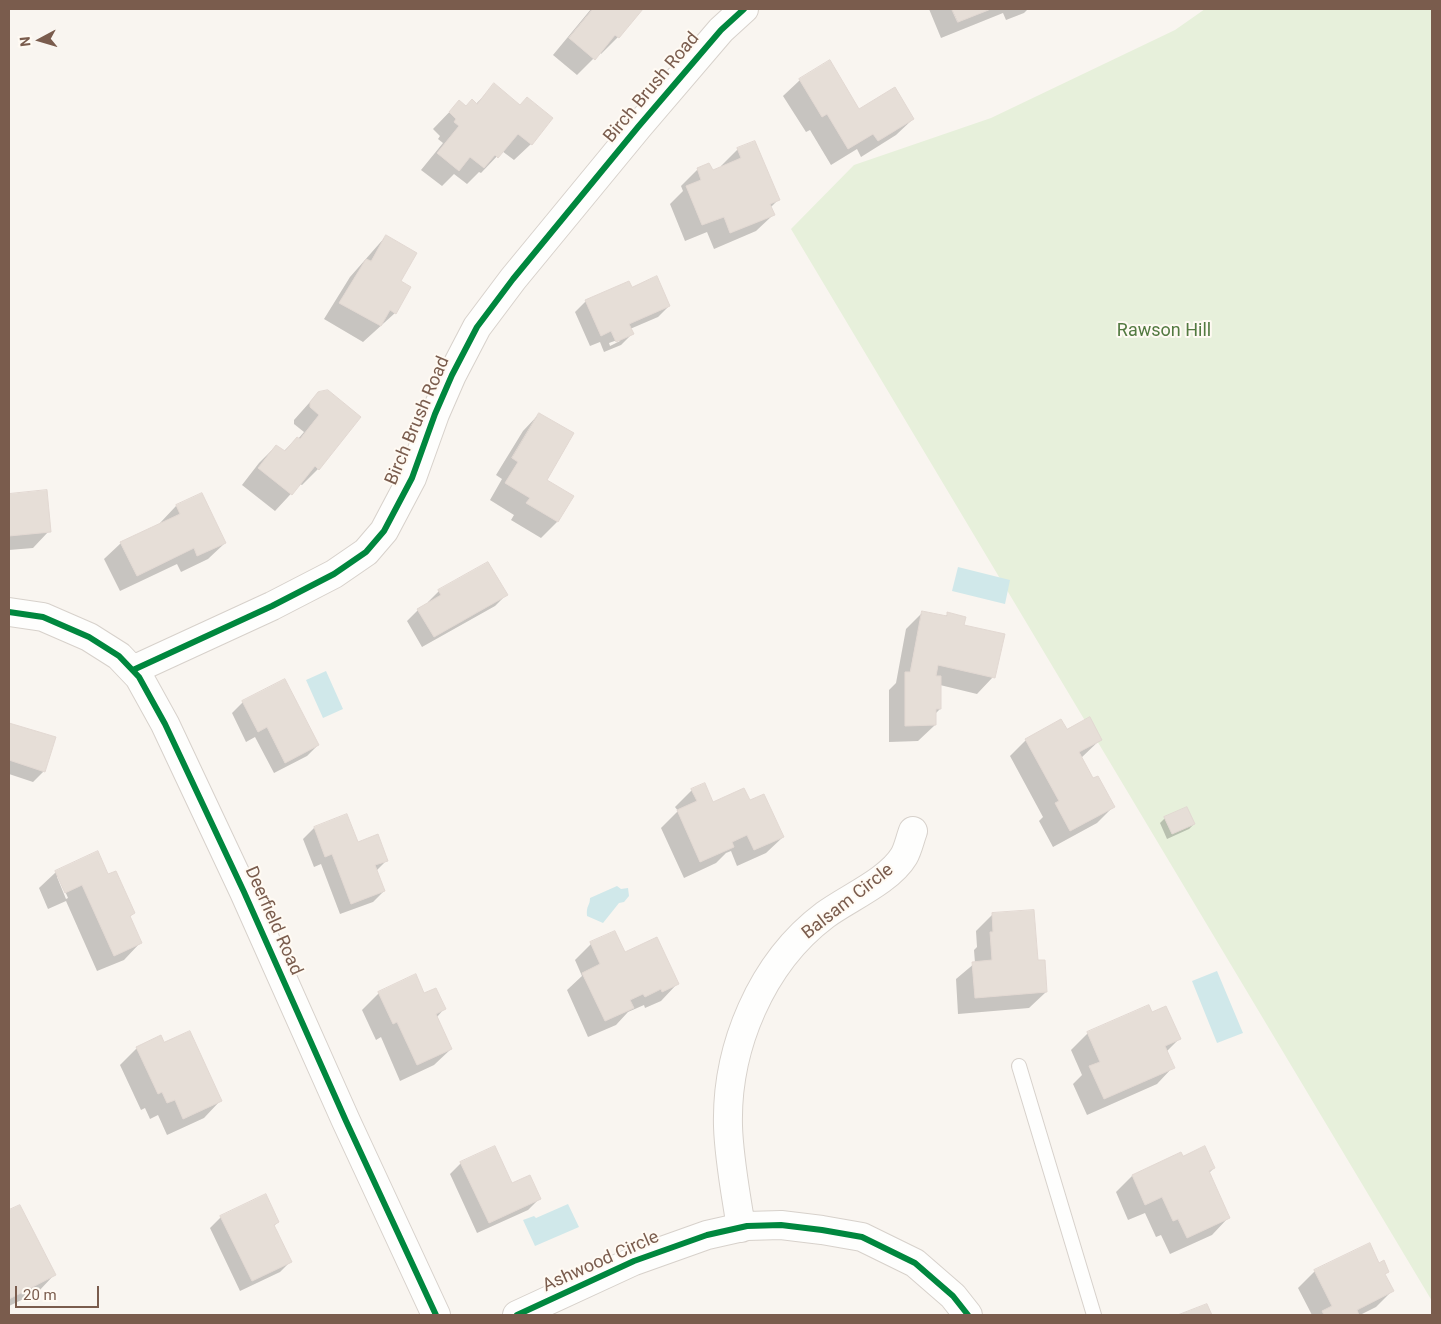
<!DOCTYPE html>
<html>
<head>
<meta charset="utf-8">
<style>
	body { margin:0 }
	#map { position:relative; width:1441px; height:1324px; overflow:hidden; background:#f9f5f0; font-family:Roboto,sans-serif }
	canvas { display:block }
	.frame { position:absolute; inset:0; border:10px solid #7a5c4d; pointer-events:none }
	.north { position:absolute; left:15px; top:15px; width:50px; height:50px; -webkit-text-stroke:4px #fffaf3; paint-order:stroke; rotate:264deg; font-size:14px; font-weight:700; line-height:20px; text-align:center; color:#7a5c4d }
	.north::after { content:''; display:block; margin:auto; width:18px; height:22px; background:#7a5c4d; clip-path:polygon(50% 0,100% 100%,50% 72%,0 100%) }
	.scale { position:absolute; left:15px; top:1286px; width:84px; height:22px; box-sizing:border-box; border:2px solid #7a5c4d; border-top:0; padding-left:6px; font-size:15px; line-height:18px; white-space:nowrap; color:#7a5c4d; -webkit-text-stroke:4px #fffaf3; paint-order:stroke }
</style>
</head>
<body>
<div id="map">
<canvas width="1441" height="1324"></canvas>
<div class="frame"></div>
<div class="north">N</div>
<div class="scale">20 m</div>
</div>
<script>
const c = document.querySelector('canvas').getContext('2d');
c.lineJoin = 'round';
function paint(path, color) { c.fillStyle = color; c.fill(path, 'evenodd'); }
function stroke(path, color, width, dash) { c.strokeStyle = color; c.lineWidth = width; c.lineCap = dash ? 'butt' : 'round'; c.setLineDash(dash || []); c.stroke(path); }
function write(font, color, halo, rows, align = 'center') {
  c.font = font + ' Roboto,sans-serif'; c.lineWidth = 4; c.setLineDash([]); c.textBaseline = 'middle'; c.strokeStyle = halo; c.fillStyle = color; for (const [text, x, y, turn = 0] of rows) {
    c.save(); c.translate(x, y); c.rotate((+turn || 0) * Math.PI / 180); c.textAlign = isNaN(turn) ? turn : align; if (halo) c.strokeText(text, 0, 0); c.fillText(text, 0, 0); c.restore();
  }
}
paint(new Path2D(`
	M1205,9h227v1292l-641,-1072 63,-64 137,-47 184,-88z`), '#e7f0db');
paint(new Path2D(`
	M958,567l52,13 -5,24 -53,-13z
	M326,671l17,38 -20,9 -17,-38z
	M617,886l4,3 7,-1 1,8 -5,6 -5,1 -16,20 -16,-7c-1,-11 3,-10 3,-18z
	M1217,971l26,62 -26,10 -25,-62z
	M568,1204l11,23 -44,19 -12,-26 11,-4 2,2z`), '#d0e8ea');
paint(new Path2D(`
	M591,9h51l-24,28 -17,17 -1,-2 -23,23 -24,-20z
	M929,9h99l-4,4 -18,7 -3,-7 -62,25z
	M800,80l59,31 54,8 -17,16 -35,22 -4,-8 -26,16 -21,-35 -4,2 -23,-36z
	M494,85l37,59 -17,16 -12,-9 -21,22 -2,-1 -12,12 -13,-10 -12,12 -21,-16 22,-27 -5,-4 2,-3 -7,-7 26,-27 6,5 11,-3z
	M738,149l40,51 -8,8 3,7 -17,16 -42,18 -7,-17 -22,9 -15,-37 13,-13 -2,-5 17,-17 14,3 10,-5 -1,-1z
	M386,236l9,77 -32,29 -39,-23 26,-42z
	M632,289l37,17 -11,11 -28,12 2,5 -11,11 -17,7 -4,-10 -10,4 -15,-34 11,-11zM620,339v2l-10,5 -1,-3z
	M327,391l-9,78 -16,16 -2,-1 -25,27 -33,-26 17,-22 17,-17 7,6 14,-14 1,1 6,-7 -10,-8v-4l24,-27z
	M539,414l6,66 27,16 -15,26 -16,16 -30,-18 3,-5 -24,-15 12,-21 -6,-4 27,-44z
	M46,492l3,39 -16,17 -24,2v-55z
	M202,494l23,49 -17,16 -27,13 -4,-8 -57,27 -16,-32 17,-16 39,-19v-1l16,-17z
	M439,591l67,4 -11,11 -73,41 -15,-26 11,-11 11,-6 -1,-2z
	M923,612l21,5 4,-3 15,12 30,51 -16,17 -37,-9v24l-5,5v11l-17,16 -29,1v-52l7,-7 10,-54z
	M243,702l75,43 -11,11 -33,17 -19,-36 -9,5 -14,-29z
	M9,724l45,14 -10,33 -11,11 -24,-8z
	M1066,731l35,8 -20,19 12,22 20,27 -16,16 -44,24 -14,-26 4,-4 -33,-61 16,-16z
	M692,790l21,14 37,-2 33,35 -17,16 -29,13 -6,-15 -5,2 -10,10 -32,15 -23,-50 17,-17 -3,-4z
	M1165,818l29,6 -5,5 -22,10 -7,-16z
	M314,828l43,15 30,17 -11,11 8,20 -11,11 -33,12 -19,-50 -7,3 -11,-28z
	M56,872l52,4 25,37 -4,5 11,25 -16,17 -27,11 -31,-70 -18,8 -9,-21zM57,877h2l9,21 -2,1z
	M993,914l44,48 9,30 -17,16 -71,6 -2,-35 19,-16 -1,-13 3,-3 -1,-16z
	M591,944l33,10 53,30 -16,17 -16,7 -1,-3 -16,7 -12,13 -28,12 -21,-47 15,-14 -7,-16z
	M379,993l45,2 20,14 -7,8 14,32 -17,16 -34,16 -19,-44 -5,3 -14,-30z
	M1151,1014l28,25 -13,13 7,15 -16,17 -70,31 -14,-31 9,-9 -11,-25 17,-17z
	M164,1044l56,57 -16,17 -37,17 -9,-20 -8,4 -5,-11 -4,2 -21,-45 17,-17z
	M1183,1158l31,10 -6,6 20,44 -16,17 -42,19 -9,-19 -5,2 -11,-24 -17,7 -12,-28 16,-16z
	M461,1163l50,22 28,14 -11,11 -51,23 -27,-59z
	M19,1207l35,68 -16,17 -29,14v-94z
	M221,1217l57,5 -4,4 17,35 -11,11 -40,19 -30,-63z
	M1369,1245l10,19 9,7 -4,4 8,16 -16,16 -16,8h-48l-14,-27 17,-17z`), '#0003');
const building = new Path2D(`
	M593,9h50l-24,29 -4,-3 -20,25 -26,-22z
	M952,9h39l-33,13z
	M830,60l29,49 36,-22 19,32 -36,22 -5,-7 -25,15 -21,-35 -5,3 -23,-38z
	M494,83l26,22 7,-8 26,21 -21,27 -14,-11 -20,24 -3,-3 -11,13 -14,-11 -11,14 -22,-18 22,-27 -5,-4 2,-3 -7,-7 10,-12 7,6 6,-7 5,5z
	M755,141l25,59 -10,4 5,11 -45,18 -6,-16 -22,8 -16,-39 15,-6 -4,-12 12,-5 4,7 28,-12 -4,-10z
	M386,235l31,18 -16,28 10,6 -15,27 -6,-4 -9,16 -42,-23 27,-44 5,2z
	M657,276l13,30 -41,18 5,10 -18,8 -5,-11 -10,5 -16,-36 44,-19 3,6z
	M328,390l33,27 -42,53 -4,-4 -23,29 -34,-27 18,-23 9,6 12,-14 3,2 19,-24 -9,-8v-5l8,-10z
	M539,413l35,20 -27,47 27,16 -16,26 -32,-19 4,-5 -25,-15 13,-21 -6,-4z
	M47,490l4,42 -42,4v-42z
	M202,493l24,50 -29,13 -3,-8 -57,28 -17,-34 60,-28 -4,-9z
	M488,562l20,33 -74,42 -17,-28 24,-14 -3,-5z
	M922,611l25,5v-4l19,5 -2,8 41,9 -10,44 -57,-13 -2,11h5v33h-5v16l-31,1v-54h5z
	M285,679l34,66 -34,18 -18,-36 -9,5 -16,-31z
	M1090,717l12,23 -23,12 14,26 5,-2 17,31 -45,24 -15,-28 4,-2 -34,-62 36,-20 6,10z
	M9,723l47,14 -11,35 -36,-12z
	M705,783l8,19 31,-14 6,12 14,-6 20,43 -30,13 -7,-15 -15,7 2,5 -34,15 -23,-52 20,-9 -6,-12z
	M1187,807l8,17 -23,10 -8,-17z
	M347,814l11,28 20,-8 10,27 -13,4 10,26 -34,13 -19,-50 -7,3 -11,-30z
	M98,851l10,23 8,-3 19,42 -5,3 12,27 -28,13 -32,-71 -17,8 -10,-22z
	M1034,910l4,50h7l2,32 -72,6 -3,-36 20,-2 -2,-28h3l-1,-19z
	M615,931l10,21 32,-15 22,47 -17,8 -1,-3 -16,8 -2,-3 -13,6 4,8 -29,13 -23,-48 18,-9 -10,-22z
	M416,974l8,19 12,-5 10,21 -10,5 16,35 -35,16 -20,-43 -4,2 -15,-32z
	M1149,1005l3,7 14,-6 15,33 -16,7 10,22 -71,31 -15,-33 11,-4 -13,-30z
	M190,1031l32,70 -39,18 -8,-19 -8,3 -5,-11 -4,2 -22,-47 25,-12 3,7z
	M495,1146l17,37 18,-8 11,24 -52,24 -29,-61z
	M1205,1146l10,22 -6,3 21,47 -43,20 -9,-19 -5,2 -11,-24 -17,8 -13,-30 49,-23 2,4z
	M266,1194l13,28 -5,3 18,37 -40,19 -32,-65z
	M20,1205l36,70 -47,24v-89z
	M1370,1243l9,20 5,-3 5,12 -4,2 9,17 -37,19 2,5h-35l-2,-4 10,-5 -18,-36z
	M1207,1304l5,11h-34z`);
paint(building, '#e6ded7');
stroke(building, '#e2d8d2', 1);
const service = new Path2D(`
	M1019,1066l75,249`);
const minor = new Path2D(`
	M9,612l34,5 46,20 30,19 20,21 26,47 79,168 102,229 90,194
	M133,670l139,-64 62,-32 32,-22 18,-21 28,-53 23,-64 17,-39 25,-48 36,-48 125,-152 83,-97 23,-21
	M741,1228c-5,-34 -12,-68 -13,-102 -2,-78 33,-163 97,-211 23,-17 64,-34 79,-59 4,-7 6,-17 9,-25
	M517,1315l117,-54 73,-26 40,-9 34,-1 41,5 40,7 53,26 38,33 15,19`);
stroke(service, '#d7d1cb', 16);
stroke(minor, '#d7d1cb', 30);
stroke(service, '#fefefd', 14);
stroke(minor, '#fefefd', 28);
stroke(new Path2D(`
	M9,612l34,5 46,20 30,19 20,21 26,47 79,168 102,229 90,194
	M133,670l139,-64 62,-32 32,-22 18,-21 28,-53 23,-64 17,-39 25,-48 36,-48 125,-152 83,-97 23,-21
	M517,1315l117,-54 73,-26 40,-9 34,-1 41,5 40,7 53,26 38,33 15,19`), '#00873e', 6);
write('18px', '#7a5c4d', '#fffaf3', [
	["Birch Brush Road",652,88,-50],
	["Birch Brush Road",418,421,-67],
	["Balsam Circle",848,902,-38],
	["Deerfield Road",273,921,66],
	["Ashwood Circle",601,1262,-24]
]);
write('18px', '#537a41', '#fffaf3', [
	["Rawson Hill",1164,331]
]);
</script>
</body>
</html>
